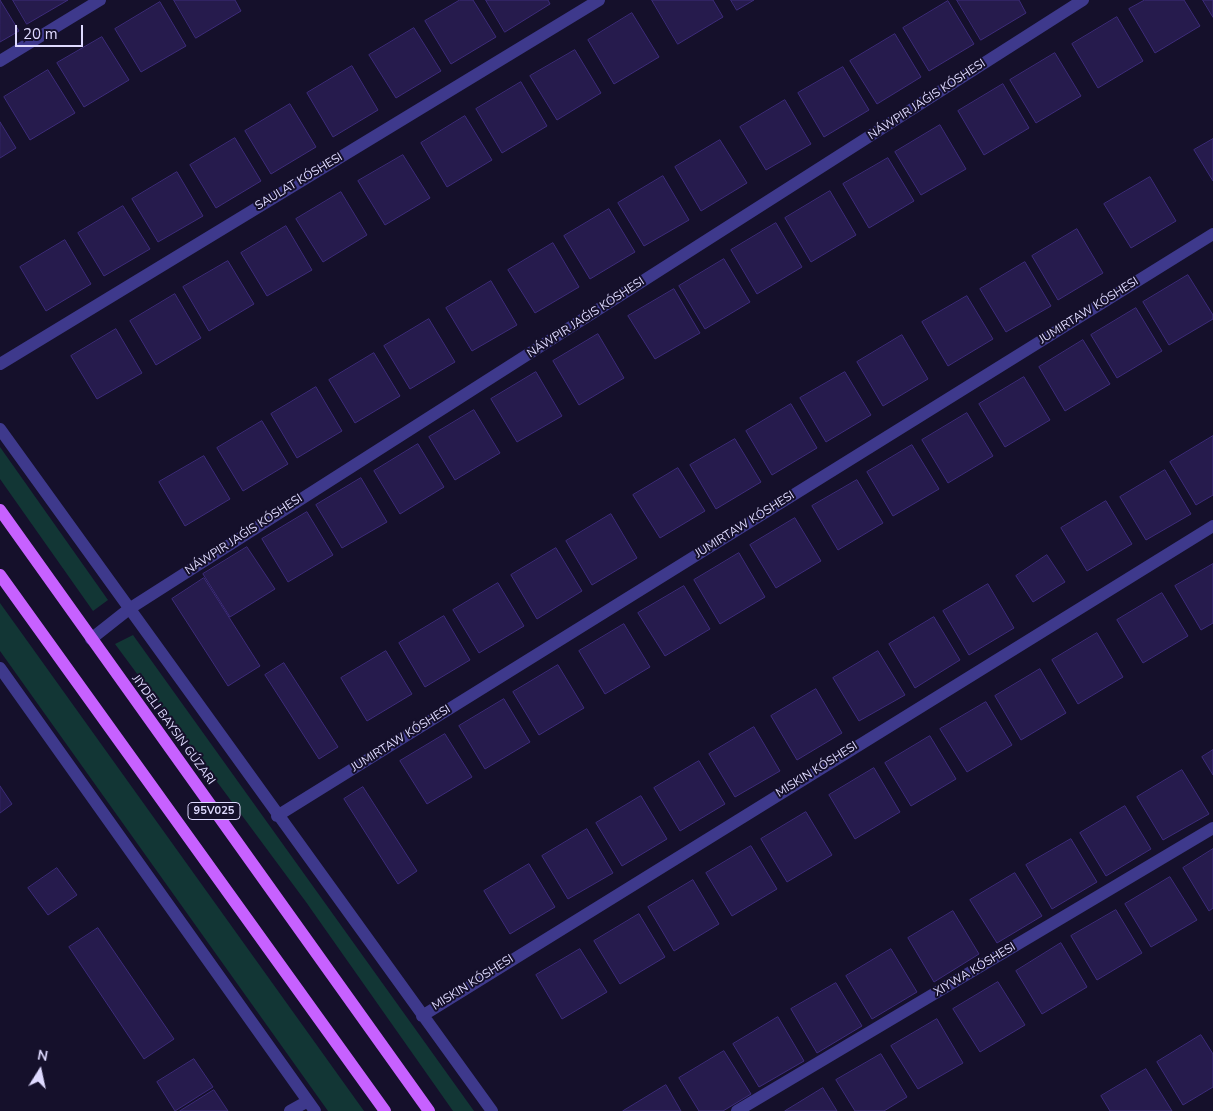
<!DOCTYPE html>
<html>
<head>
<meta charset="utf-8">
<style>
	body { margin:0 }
	#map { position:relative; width:1213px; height:1111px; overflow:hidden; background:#15102b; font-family:"Nunito Sans",sans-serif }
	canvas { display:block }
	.north { position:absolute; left:15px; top:1046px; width:50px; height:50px; -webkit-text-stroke:4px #15102b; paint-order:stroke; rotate:10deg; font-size:14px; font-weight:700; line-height:20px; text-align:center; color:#dfdaff }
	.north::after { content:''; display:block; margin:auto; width:18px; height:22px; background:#dfdaff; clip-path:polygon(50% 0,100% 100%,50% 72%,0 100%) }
	.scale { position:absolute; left:15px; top:25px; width:68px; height:22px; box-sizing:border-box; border:2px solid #dfdaff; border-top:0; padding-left:6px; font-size:15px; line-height:18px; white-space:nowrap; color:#dfdaff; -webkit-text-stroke:4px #15102b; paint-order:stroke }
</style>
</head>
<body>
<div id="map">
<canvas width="1213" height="1111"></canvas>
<div class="north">N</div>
<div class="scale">20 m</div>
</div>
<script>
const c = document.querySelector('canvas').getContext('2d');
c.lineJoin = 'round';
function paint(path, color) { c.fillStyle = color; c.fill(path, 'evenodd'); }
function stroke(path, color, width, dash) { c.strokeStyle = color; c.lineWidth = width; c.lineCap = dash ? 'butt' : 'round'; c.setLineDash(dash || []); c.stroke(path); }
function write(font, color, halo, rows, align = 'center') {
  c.font = font + ' "Nunito Sans",sans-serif'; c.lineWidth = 4; c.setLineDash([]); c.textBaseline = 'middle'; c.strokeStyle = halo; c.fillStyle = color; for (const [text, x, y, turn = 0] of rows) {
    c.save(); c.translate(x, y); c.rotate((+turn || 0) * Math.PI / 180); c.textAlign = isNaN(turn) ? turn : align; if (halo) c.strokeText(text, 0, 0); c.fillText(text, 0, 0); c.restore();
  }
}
paint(new Path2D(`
	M0,447l108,153 -15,11 -93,-132z
	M0,603l23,32 341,476h-36l-328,-460z
	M133,635l341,476h-21l-147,-209 -191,-258z`), '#123635');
const building = new Path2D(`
	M0,0l19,31 -19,11z
	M13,0h55l-41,24z
	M174,0h61l6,11 -45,27z
	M460,0h13l23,37 -45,27 -26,-43z
	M486,0h62l2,4 -45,28z
	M652,0h61l10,17 -45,27z
	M731,0h23l-17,10z
	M957,0h62l7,13 -45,27z
	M1145,0h39l16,26 -45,27 -26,-44z
	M1203,0h10v17z
	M948,1l26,43 -45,27 -26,-43z
	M160,2l26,44 -45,26 -26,-43z
	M632,13l27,44 -45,27 -26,-44z
	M1117,17l26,44 -45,27 -26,-44z
	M414,28l27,43 -45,27 -27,-43z
	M895,34l26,43 -44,27 -27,-43z
	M102,37l27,43 -45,27 -27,-44z
	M575,50l26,43 -44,27 -27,-44z
	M1055,53l26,43 -45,27 -26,-43z
	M352,66l26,44 -45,27 -26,-44z
	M843,67l26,43 -45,27 -26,-44z
	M48,70l27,43 -45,27 -26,-43z
	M521,82l26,44 -45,27 -26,-44z
	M1003,84l26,44 -45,27 -26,-44z
	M785,100l26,44 -45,26 -26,-43z
	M290,104l26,43 -45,27 -26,-43z
	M465,116l27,44 -45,27 -26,-44z
	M0,122l16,26 -16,10z
	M940,125l26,44 -45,26 -26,-43z
	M235,138l26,43 -45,27 -26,-43z
	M1213,139v42l-19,-31z
	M720,140l27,43 -46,28 -26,-44z
	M403,155l27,43 -45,27 -27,-44z
	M888,158l26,43 -45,27 -26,-44z
	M177,172l26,44 -45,26 -26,-43z
	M663,176l26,44 -45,26 -26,-43z
	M1150,177l26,44 -45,27 -27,-44z
	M830,191l26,44 -45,27 -26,-44z
	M341,192l26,43 -44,27 -27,-43z
	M123,206l27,43 -46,27 -26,-43z
	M609,209l26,43 -45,27 -26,-43z
	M776,223l26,44 -45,27 -26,-44z
	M286,226l26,44 -45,26 -26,-43z
	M1077,229l26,44 -45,27 -26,-44z
	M65,240l26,44 -45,27 -26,-44z
	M553,243l26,44 -44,26 -27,-43z
	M724,259l26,43 -45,27 -26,-43z
	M228,261l26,43 -45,27 -26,-44z
	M1025,262l26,44 -45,26 -26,-43z
	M1188,275l25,40v4l-44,26 -26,-43z
	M491,281l26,44 -45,26 -26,-43z
	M674,289l26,44 -45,26 -27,-43z
	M175,294l26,44 -45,27 -26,-44z
	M967,296l26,43 -45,27 -26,-44z
	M1136,308l26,43 -45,27 -26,-43z
	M429,319l26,43 -45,27 -26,-43z
	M116,329l26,44 -45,26 -26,-43z
	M598,334l26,44 -45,27 -26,-44z
	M902,335l26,44 -45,27 -26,-44z
	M1083,340l27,44 -45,27 -26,-44z
	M374,353l26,43 -45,27 -26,-43z
	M536,372l26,44 -45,26 -26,-43z
	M845,372l26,43 -45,27 -26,-44z
	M1024,377l26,43 -45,27 -26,-43z
	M316,387l26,44 -45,27 -26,-44z
	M791,404l26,44 -45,27 -26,-44z
	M474,410l26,43 -45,27 -26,-43z
	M967,413l26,43 -45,27 -26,-43z
	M262,421l26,43 -45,27 -26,-43z
	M1213,436v59l-17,10 -26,-43z
	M735,439l26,43 -45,27 -26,-44z
	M418,444l26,43 -44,27 -26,-43z
	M912,445l27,44 -46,27 -26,-44z
	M204,456l26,43 -45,27 -26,-44z
	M678,468l27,43 -45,27 -27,-43z
	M1165,470l26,44 -45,26 -26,-43z
	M361,478l26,44 -45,26 -26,-43z
	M857,480l26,43 -45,27 -26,-44z
	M1106,501l26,43 -45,27 -26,-43z
	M307,512l26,43 -45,27 -26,-43z
	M611,514l26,44 -45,27 -26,-44z
	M795,518l26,43 -45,27 -26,-43z
	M247,547l28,42 -45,28 -27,-43z
	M556,548l26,43 -45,28 -26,-44z
	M739,553l26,44 -45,27 -26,-44z
	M1047,555l18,27 -32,20 -17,-26z
	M1213,564v59l-12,7 -26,-44z
	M204,578l56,88 -32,20 -56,-87z
	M498,583l26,43 -45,27 -26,-43z
	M988,584l26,44 -45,27 -26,-44z
	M684,586l26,43 -45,27 -27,-43z
	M1162,593l26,43 -45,27 -26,-43z
	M444,616l26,44 -45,27 -26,-44z
	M934,617l26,43 -45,28 -26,-44z
	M624,624l26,43 -45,27 -26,-43z
	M1097,633l26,44 -45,27 -26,-44z
	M386,651l26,43 -45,27 -26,-43z
	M878,651l27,44 -46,26 -26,-43z
	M284,663l54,84 -19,12 -54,-84z
	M558,665l26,43 -45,27 -26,-43z
	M1040,669l26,44 -45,27 -26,-44z
	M816,689l26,44 -45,27 -26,-44z
	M504,699l26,43 -45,27 -26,-43z
	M986,702l26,43 -45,27 -27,-43z
	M754,727l26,44 -45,26 -26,-43z
	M445,734l27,43 -45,27 -27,-43z
	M930,736l26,43 -45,27 -26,-43z
	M1213,750v25l-11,-18z
	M699,761l26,43 -45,27 -26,-43z
	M874,768l26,44 -45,27 -26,-44z
	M1182,770l27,44 -46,26 -26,-43z
	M0,786l12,18 -12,9z
	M363,787l54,84 -19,13 -54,-85z
	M641,796l26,43 -45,27 -26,-43z
	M1125,806l26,43 -45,27 -26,-43z
	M806,812l26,43 -45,27 -26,-43z
	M587,829l26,44 -45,26 -26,-43z
	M1071,839l26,43 -45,27 -26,-44z
	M751,846l26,43 -45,27 -26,-43z
	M1213,849v59l-4,3 -26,-43z
	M529,864l26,43 -45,27 -26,-43z
	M57,868l20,27 -29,20 -20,-27z
	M1015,873l27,43 -45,27 -27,-43z
	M1170,877l27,43 -46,27 -26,-43z
	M693,880l26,44 -45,27 -26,-44z
	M1116,910l26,43 -45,27 -26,-44z
	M953,911l26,43 -45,28 -26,-44z
	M639,914l26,43 -45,27 -26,-43z
	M98,928l76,111 -30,20 -75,-112z
	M1061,943l26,44 -45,27 -26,-43z
	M580,949l27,43 -45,27 -26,-44z
	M891,949l26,43 -45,27 -26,-43z
	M998,982l27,43 -45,27 -27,-43z
	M836,983l26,43 -45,27 -26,-44z
	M778,1017l26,44 -45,26 -26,-43z
	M937,1019l26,44 -45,26 -27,-43z
	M1201,1035l12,19v33l-30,18 -26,-43z
	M724,1051l27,43 -28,17h-24l-20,-33z
	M881,1054l26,43 -23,14h-29l-19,-31z
	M194,1059l19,28 -38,24 -18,-29z
	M1146,1069l26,42h-62l-9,-15z
	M666,1085l15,26h-58z
	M823,1088l14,23h-52z
	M214,1090l14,21h-48z`);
paint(building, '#261b4d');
stroke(building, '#3d2c7a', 1);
stroke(new Path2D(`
	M0,61l100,-61
	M0,364l599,-364
	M0,429l492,682
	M91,639l38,-30 954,-609
	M0,668l315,443
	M277,816l936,-582
	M422,1016l791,-490
	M290,1111l18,-10
	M737,1111l476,-283`), '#3e398c', 12);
stroke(new Path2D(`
	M0,510l429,601
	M0,575l385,536`), '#c761ff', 12);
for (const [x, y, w] of [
	[214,811,52]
]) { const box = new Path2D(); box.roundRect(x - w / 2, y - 8.5, w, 17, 4); c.fillStyle = '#15102b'; c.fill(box); stroke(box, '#dfdaff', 1); }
write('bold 11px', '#dfdaff', null, [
	["95V025",214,811]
]);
write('12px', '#dfdaff', '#15102b', [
	["NÁWPIR JAǴIS KÓSHESI",927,100,-33],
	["SAULAT KÓSHESI",299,182,-31],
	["JUMIRTAW KÓSHESI",1089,311,-32],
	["NÁWPIR JAǴIS KÓSHESI",586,318,-33],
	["JUMIRTAW KÓSHESI",745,525,-32],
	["NÁWPIR JAǴIS KÓSHESI",244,535,-33],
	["JIYDELI BAYSIN GÚZARI",173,730,54],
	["JUMIRTAW KÓSHESI",401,739,-32],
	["MISKIN KÓSHESI",817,770,-32],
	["XIYWA KÓSHESI",975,970,-31],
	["MISKIN KÓSHESI",473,983,-32]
]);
</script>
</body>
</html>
